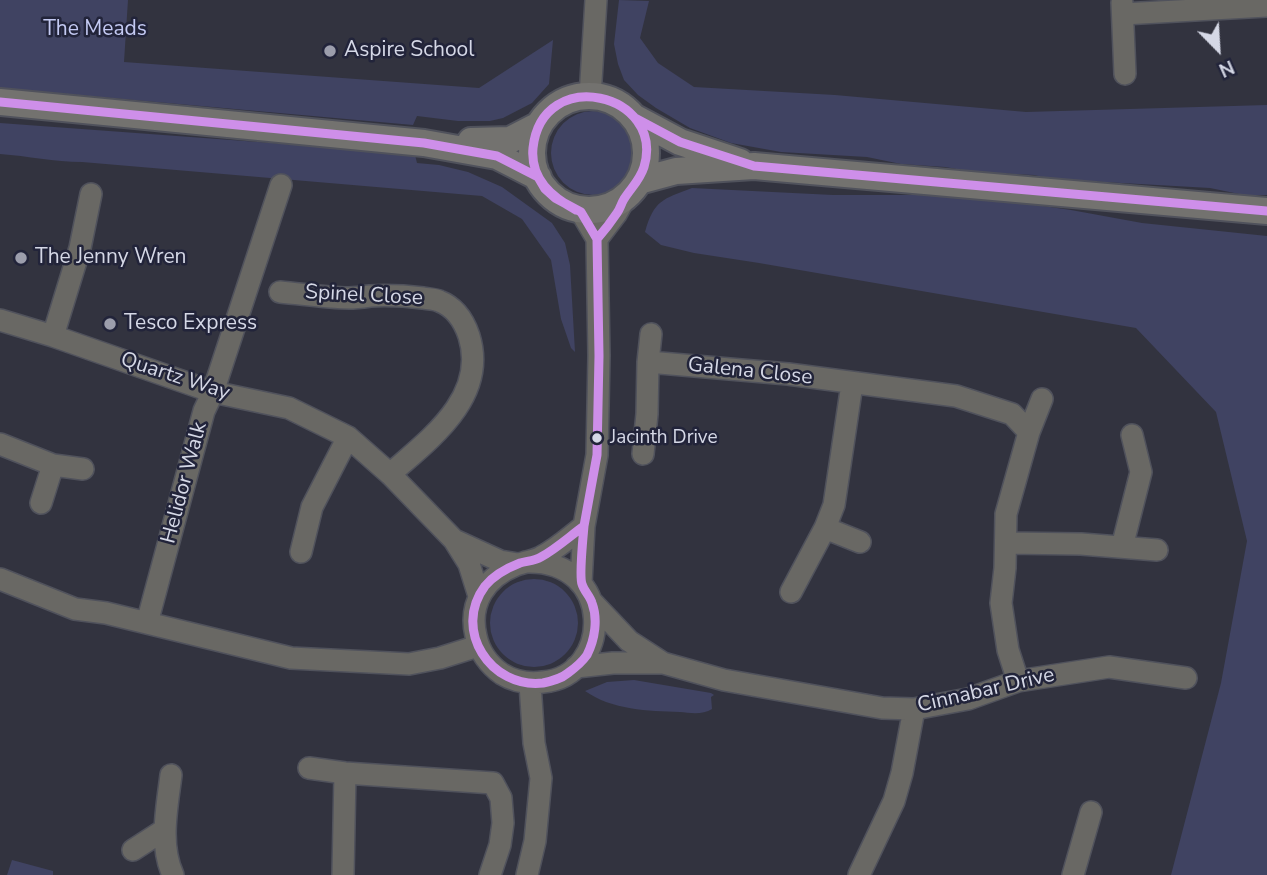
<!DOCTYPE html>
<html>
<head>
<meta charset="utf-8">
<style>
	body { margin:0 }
	#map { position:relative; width:1267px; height:875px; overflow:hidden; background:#32333f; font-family:"Nunito Sans",sans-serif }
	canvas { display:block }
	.north { position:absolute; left:1183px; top:14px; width:70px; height:70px; -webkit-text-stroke:5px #22243a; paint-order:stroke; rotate:156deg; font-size:19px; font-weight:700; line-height:28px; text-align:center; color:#d5d8e6 }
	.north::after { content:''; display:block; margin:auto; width:24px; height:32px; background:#d5d8e6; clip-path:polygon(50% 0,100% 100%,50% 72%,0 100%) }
</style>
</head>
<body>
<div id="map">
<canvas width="1267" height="875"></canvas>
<div class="north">N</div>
</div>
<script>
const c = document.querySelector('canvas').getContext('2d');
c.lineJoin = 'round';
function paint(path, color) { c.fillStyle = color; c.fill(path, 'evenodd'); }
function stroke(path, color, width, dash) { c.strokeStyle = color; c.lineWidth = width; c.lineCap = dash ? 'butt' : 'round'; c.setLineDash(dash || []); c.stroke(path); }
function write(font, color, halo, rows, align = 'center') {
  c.font = font + ' "Nunito Sans",sans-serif'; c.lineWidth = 5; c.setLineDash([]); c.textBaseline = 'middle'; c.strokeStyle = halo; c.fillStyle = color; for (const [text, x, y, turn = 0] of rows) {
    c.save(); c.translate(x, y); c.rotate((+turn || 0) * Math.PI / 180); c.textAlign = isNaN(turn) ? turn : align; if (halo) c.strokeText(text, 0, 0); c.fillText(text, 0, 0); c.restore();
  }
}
paint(new Path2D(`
	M0,0h128l-4,62 355,26 74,-48 -4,44 -17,19 -29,15 -13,3h-32l-41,-5 -4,9 -413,-37z
	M619,0l30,1 -9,37 18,25 36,24 141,8 191,17 241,-7v90h-23l-34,-7 -159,-9 -17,-4 -60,-3 -29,-5 -44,-3 -34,-7 -86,-5 -50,-9 -41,-15 -34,-20 -18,-13 -14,-15 -6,-16 -4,-20z
	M551 153a42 42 0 1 1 84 0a42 42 0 1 1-84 0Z
	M0,123l408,30 7,2 2,8 22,2 29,7 34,15 50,36 13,20 5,22 5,87 -4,-4 -10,-29 -10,-59 -29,-41 -40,-23 -400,-34c-28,0 -54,-6 -82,-8z
	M692,188l141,7h101l88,8 49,7 71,13 125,13v639h-96l50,-192 26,-142 -31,-129 -80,-84 -377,-65 -65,-10 -33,-8 -16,-13c9,-32 18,-33 47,-44z
	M490 623a44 44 0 1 1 88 0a44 44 0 1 1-88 0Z
	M634,680l77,13 3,2 -3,2 1,12c-9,6 -22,4 -32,3 -32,-1 -68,-2 -95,-21l22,-9z
	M12,860l41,11v4h-46z`), '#404362');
const minor = new Path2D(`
	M1122,3l3,71
	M1123,14l144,-8
	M590,97l6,-97
	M567,205l14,7 16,27 2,117 -2,99 -13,71 -3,57
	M597,239l19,-25 9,-16
	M280,292c23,2 46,6 69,6 7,0 14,-1 21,-2 17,-1 36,0 53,2 5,1 12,1 16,3 16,6 25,20 30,35 19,61 -39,103 -79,138
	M0,320l53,16 160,56 76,16 59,29 42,37 64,66 15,24 10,32
	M53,336l27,-88 11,-54
	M648,362l140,12 168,22 56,18 17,18
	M0,444l53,21 30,4
	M643,454l4,-40 1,-52 3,-28
	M41,503l12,-38
	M825,528l35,14
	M454,540l46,21 18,3
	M1006,543l75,1 76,6
	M1122,547l19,-75 -9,-37
	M301,552l11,-45 36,-70
	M526,562c90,-3 87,114 17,120 -15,2 -28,0 -41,-8 -13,-9 -23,-23 -26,-38 -8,-33 10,-59 40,-71 8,-3 18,-4 25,-8 16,-8 30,-21 43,-31
	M0,579l75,30 31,4 185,45 118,6 31,-6 38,-12
	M791,592l34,-64 9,-23 18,-121
	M592,602l37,39 34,22
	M147,623l57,-212 9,-19 68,-207
	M576,667l37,-4h50l61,17 158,28 32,1 54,-10 50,-18 91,-14 77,11
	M1018,681l-10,-31 -7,-47 4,-35 1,-54 23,-82 13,-33
	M309,768l36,5 148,10 8,15 2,25 -3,22 -10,30
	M171,775c-4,33 -12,69 2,100
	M133,850l31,-20
	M343,875l2,-102
	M527,875l8,-34 6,-63 -7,-35 -4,-59
	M859,875l35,-74 8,-28 12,-64
	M1073,875l18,-63`);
const major = new Path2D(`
	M532 153a57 57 0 1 1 114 0a57 57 0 1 1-114 0Z
	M0,102l424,41 73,13 41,21
	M635,118l45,24 60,20
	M471,141l39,-1 29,-15
	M639,181l37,-10 78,-5 513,45`);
stroke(minor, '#50525c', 24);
stroke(major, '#50525c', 30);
stroke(minor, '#696864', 21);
stroke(major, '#73726f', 26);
stroke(new Path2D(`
	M0,102l424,41 73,13 41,21 7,12 10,9 26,14 16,27 2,117 -2,99 -13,71
	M635,118l45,24 74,24 513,45
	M576,210c-24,-13 -46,-31 -43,-62 9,-84 133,-55 111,19 -4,13 -13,21 -20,32 -3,5 -4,10 -7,14 -6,9 -13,18 -20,26
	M584,526c-1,12 -5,50 -2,58 2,7 8,12 10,19 6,16 3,36 -5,52 -5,7 -12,13 -19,18 -7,6 -16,8 -25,10 -52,6 -91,-53 -58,-97 9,-11 22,-18 35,-23 7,-2 15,-2 21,-6 15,-8 29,-21 43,-31z`), '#ce8fe9', 9);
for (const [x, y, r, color] of [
	[330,51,7,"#9c9eac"],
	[21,258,7,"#9c9eac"],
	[110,324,7,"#9c9eac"],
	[597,438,6,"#d5d8e6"]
]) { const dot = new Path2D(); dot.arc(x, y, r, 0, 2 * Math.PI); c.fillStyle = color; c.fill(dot); stroke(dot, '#22243a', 2.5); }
write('19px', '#d5d8e6', '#22243a', [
	["Jacinth Drive",610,438]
], 'left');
write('21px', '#c4caf3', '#22243a', [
	["The Meads",95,30]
]);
write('21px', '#d5d8e6', '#22243a', [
	["Aspire School",344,51],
	["The Jenny Wren",35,258],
	["Tesco Express",124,324]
], 'left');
write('21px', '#d5d8e6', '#22243a', [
	["Spinel Close",364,296,3],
	["Galena Close",750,372,6],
	["Quartz Way",175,377,18],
	["Helidor Walk",185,483,-75],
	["Cinnabar Drive",986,691,-13]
]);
</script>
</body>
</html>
